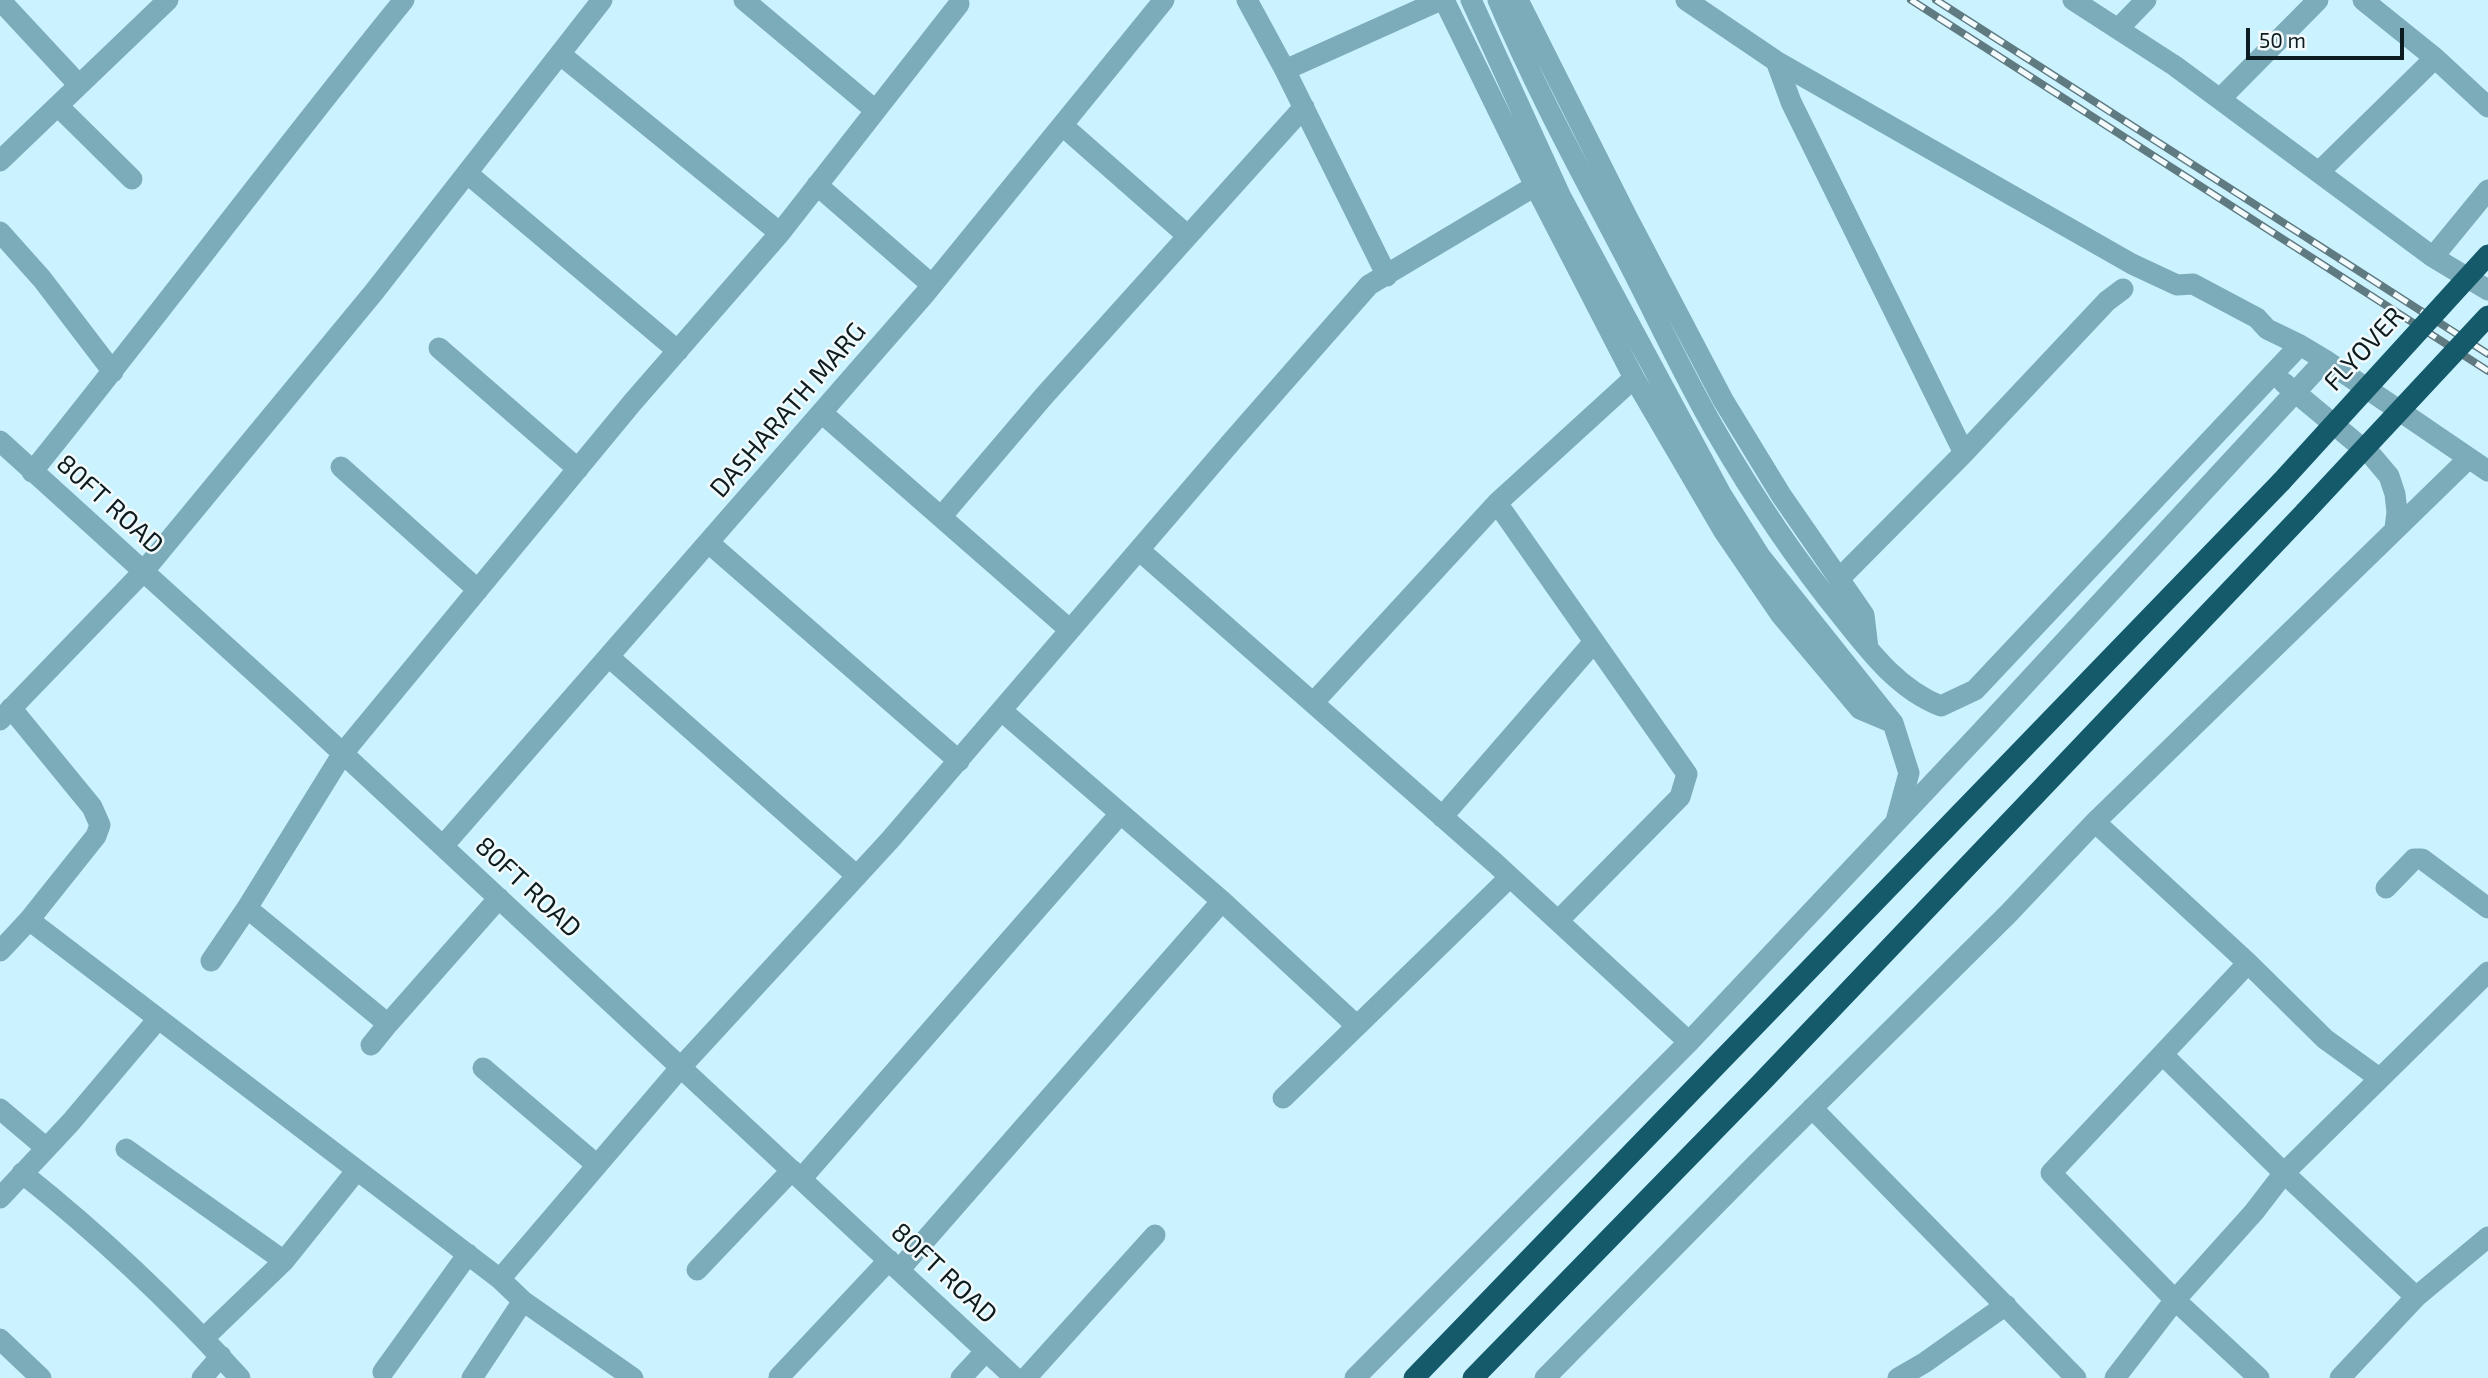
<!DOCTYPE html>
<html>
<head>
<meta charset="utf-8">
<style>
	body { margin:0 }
	#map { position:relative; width:2488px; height:1378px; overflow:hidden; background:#cbf3ff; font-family:"Exo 2",sans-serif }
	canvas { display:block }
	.scale { position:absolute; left:2246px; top:28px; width:158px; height:32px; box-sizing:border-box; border:4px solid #0d1c20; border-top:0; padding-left:9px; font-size:21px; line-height:24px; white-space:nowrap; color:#0d1c20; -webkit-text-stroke:5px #f2fafc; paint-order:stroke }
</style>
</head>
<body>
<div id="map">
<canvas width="2488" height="1378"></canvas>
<div class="scale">50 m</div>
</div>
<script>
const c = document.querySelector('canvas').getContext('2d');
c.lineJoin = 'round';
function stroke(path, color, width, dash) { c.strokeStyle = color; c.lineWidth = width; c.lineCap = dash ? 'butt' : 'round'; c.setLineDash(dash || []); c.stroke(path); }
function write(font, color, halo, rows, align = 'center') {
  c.font = font + ' "Exo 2",sans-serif'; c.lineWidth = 5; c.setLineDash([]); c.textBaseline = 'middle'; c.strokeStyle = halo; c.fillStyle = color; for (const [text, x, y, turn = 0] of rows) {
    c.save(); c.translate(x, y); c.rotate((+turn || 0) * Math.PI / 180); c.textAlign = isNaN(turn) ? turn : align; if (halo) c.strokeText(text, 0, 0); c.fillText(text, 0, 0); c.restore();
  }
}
stroke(new Path2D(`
	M0,0l79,85
	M744,0l131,110
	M1247,0l38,70 102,206
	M1444,0l91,186 99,192 89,152 58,85 79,94 31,13
	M1471,0l90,197 160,297 39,62 133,167 16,50 -13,48
	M1498,0c37,88 83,172 127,256 30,58 58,118 90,174 38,66 81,130 128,188 27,34 56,72 98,88l34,-16 325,-345
	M1518,0l109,217 96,183 58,95 83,120 4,33
	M1686,0l90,61 356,203 45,21 16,-1 64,34 10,11 33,16 25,15 163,111
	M2073,0l102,66 258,191 55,33
	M2363,0l72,58 53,49
	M2118,29l28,-29
	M561,55l219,178
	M1776,61l15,41 173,351
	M1285,70l156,-70
	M2220,99l98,-99
	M58,106l74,73
	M1063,126l125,110
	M0,161l168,-161
	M2319,172l116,-114
	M468,174l210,177
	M817,185l115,100
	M0,232l42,47 71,93
	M2433,257l55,-67
	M439,348l139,121
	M2284,383l89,74 16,19 6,18 2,18 -2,16
	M822,413l248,217
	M0,441l295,268 720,669
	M341,467l137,123
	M32,472c126,-156 246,-317 372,-472
	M1497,503l190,271 -7,23 -122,124
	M941,517l103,-121 260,-289
	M709,543l250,218
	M1139,550l356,313 194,179
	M1839,579l125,-126 143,-152 16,-12
	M609,657l248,219
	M1313,703l184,-200 137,-125
	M1002,711l220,190 135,125 153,-149
	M0,720l143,-148 231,-280 228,-292
	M1442,817l152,-175
	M2095,822l153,141 77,76 54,39
	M443,846l481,-551 240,-295
	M2386,888l28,-29h8l66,49
	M499,898l-111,126 -141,-116 96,-155 289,-350 148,-170 179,-229
	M29,920l471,359 23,22 110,77
	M0,951l29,-31 67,-84 4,-11 -8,-18 -81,-99
	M211,961l36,-53
	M2248,963l-197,210 124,127 84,78
	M371,1045l17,-21
	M2163,1055l121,118 132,124
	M483,1068l114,97
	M1283,1098l77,-75
	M1812,1108l264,270
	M0,1109l45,38
	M126,1149l158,112
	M22,1173c78,62 152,132 218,205
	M801,1179l319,-365
	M0,1198l71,-76 87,-103
	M697,1270l95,-100
	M899,1270l323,-369
	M500,1279l181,-212 209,-227 343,-400 136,-155 166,-99
	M204,1338l80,-77 73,-91
	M0,1339l41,39
	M383,1372l85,-118
	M779,1377l110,-117
	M202,1378l19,-22
	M472,1378l51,-77
	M961,1378l25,-27
	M1026,1378l129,-143
	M1355,1378l334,-336 292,-310 344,-372
	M1545,1378l210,-213 253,-251 87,-92 373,-363
	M1898,1378l26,-15 82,-58
	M2115,1378l60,-78 79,-88 30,-39 204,-201
	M2340,1378l76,-81 72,-60`), '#7cabb9', 21);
stroke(new Path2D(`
	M1414,1378l867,-896
	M1473,1378l286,-293 546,-573`), '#145a6b', 21);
const rail = new Path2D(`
	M1911,0l577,371
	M1936,0l552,354`);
stroke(rail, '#607a82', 8);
stroke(rail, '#f2fafc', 5, [16]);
stroke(new Path2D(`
	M2281,482l207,-227
	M2305,512l183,-196`), '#145a6b', 21);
write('26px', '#0d1c20', '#f2fafc', [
	["FLYOVER",2364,349,-47],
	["DASHARATH MARG",788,410,-49],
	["80FT ROAD",110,504,42],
	["80FT ROAD",528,887,43],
	["80FT ROAD",944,1273,43]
]);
</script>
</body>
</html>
